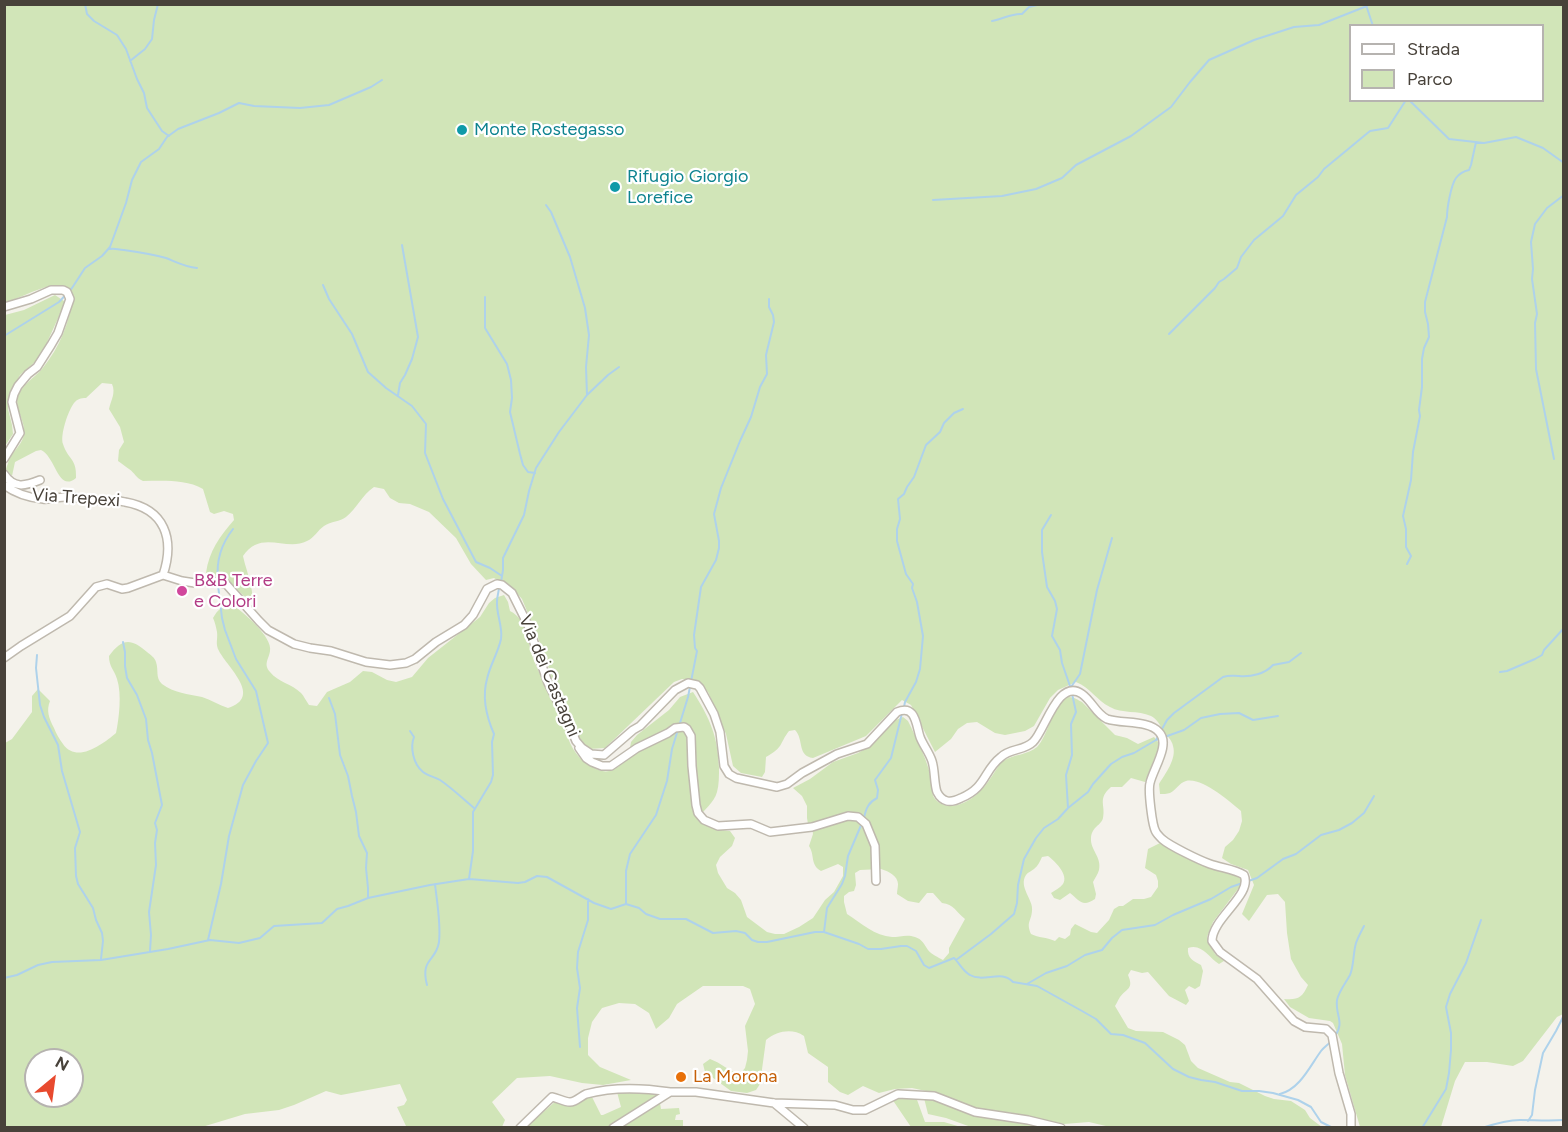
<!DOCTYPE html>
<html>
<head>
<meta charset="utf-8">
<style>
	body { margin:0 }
	#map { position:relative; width:1568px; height:1132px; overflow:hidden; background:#f4f2eb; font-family:Figtree,sans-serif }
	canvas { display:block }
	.frame { position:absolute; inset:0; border:6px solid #48423a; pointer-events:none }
	.legend { position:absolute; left:1349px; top:24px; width:195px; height:78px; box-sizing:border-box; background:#fff; border:2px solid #b6b3b0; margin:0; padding:8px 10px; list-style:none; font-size:18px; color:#48423a }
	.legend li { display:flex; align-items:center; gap:12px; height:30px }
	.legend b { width:30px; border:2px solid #b6b3b0 }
	.north { position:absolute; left:24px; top:1048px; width:60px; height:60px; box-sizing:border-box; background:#fff; border:2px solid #b6b3b0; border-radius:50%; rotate:29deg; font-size:16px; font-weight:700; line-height:24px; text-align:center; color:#48423a }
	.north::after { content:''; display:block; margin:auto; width:21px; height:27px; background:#e84a2f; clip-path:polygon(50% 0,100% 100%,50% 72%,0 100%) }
</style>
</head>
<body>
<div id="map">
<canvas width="1568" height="1132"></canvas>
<div class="frame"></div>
<ul class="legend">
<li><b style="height:8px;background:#fff"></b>Strada</li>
<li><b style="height:16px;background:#d1e5b8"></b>Parco</li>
</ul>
<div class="north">N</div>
</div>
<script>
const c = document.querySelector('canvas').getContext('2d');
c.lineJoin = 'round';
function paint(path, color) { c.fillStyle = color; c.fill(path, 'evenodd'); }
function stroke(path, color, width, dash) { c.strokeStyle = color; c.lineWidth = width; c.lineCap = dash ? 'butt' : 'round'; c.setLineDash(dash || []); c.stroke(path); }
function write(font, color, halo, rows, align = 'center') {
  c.font = font + ' Figtree,sans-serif'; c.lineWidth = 4.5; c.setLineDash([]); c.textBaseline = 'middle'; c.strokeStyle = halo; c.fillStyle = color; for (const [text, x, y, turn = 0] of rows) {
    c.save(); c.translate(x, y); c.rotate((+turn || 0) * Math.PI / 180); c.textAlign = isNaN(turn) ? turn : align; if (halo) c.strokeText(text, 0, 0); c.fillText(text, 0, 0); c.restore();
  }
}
paint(new Path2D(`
	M5,5h1558v1009l-6,3 -34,44 -10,5 -26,-4h-22l-10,19 -14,46h-81l-15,-52 -3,-31 -9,-21 -3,-2 -21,-3 -19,-11 -6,-8c14,1 18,-1 24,-14l-7,-8 -10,-18 -4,-26 -2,-31 -7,-8 -11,1 -18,26 -7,-7 12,-29 -6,-15 -17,-6 -9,-6 3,-11 8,-7 6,-9 3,-10 -1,-10c-12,-10 -39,-34 -55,-30 -7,2 -10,9 -16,12 -3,1 -7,1 -10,1l-1,-10c6,-10 18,-25 14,-38 -1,-6 -7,-11 -10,-16 -3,-5 -6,-11 -12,-14 -13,-6 -29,-2 -41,-9 -14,-7 -19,-19 -34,-25l-18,8 -8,8 -16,28 -9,5 -20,4 -10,-2 -18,-11 -10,1 -9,6 -7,10 -16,13 -24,-47 -9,-5 -36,36 -53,22c-16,-2 -9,-19 -18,-28l-6,1c-10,13 -5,16 -23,26l-1,15 -3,5 -21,-4 -8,-7 -7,-32 -18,-42 -13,-11 -13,-2 -8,3 -69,66 -16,1 -8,-8 -15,-34 -13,-23 -8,-29 -23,-56 -7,-8 -21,-13 -8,2 -15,-16 -15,-26 -27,-26 -19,-8 -11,-1 -9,-5 -6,-9 -10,-2c-12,8 -17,21 -28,30 -6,5 -15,4 -22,9 -6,4 -10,12 -17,15 -21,11 -46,-12 -64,15 2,10 11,34 9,42l-5,1c-13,-12 -19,-22 -38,-22l-3,-4c3,-22 14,-37 28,-53l-1,-6 -9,-3 -10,3 -4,-2 -7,-23c-18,-10 -40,-8 -60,-8 -7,-3 -8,-8 -14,-12 -4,-3 -7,-5 -11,-8l1,-11 5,-8 -4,-15 -11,-18c2,-9 7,-16 3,-25l-10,-1 -16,15c-5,0 -9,1 -12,5 -6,8 -14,32 -11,41 5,16 14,14 13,34 -18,15 -20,-21 -35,-28l-5,1 -21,11 -3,14 -6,-7c1,-3 2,-6 3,-9 4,-10 15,-16 15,-28 1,-12 -10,-24 -6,-36 4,-11 16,-18 24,-27 18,-22 28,-47 31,-75 -13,-22 -50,5 -68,8zM1350,26h192v74h-192z
	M55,295l9,6v4l-19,42 -9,14 -16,14 -12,25v9l4,16 1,9 -8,12v-131l19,-5z
	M504,595l4,7 2,9c18,9 17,30 23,47 7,19 19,36 26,55 9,21 10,41 32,53 8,5 14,7 22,4 5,-2 10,-8 15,-11l3,-17 6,-7 32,-25 11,-13 13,-5c17,26 25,45 26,76 0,8 0,17 -2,24 -3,11 -13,17 -19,27 10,10 19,11 32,12l5,7 -3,8 -12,11 -4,8 2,8 9,15 8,5 6,7 6,17 20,15 8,2h9l15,-7 14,-9 12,-18 9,-8 9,-16v-9l-5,-3 -17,7c-11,-6 -6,-16 -12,-25l4,-12 -1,-6 -4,-4 -1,-6v-12l-5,-10 -9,-8 17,-9 23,-17 25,-9 12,-7 26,-26 7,-3 5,4 3,6c7,16 17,34 20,52 2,7 -1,15 5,21 5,5 11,6 17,6 18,-3 30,-16 39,-30 4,-5 6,-11 11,-15 11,-7 25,-6 34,-14 11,-10 17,-48 32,-50 5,0 9,3 13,5l33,33 12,3 11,6 16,-7 4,5 1,5 -14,35 -14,-4 -9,9h-11c-14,12 -5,18 -8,31 -2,8 -11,8 -12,20 -1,12 11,19 8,32 -1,4 -4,8 -6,12l3,12 -1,5c-13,9 -16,1 -25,-6l-10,7 -6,-2 -3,-5c4,-3 9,-5 12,-9 6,-9 -8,-23 -15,-28l-6,1c-2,4 -4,9 -8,12 -2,2 -6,3 -8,6 -8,12 8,25 6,36 -1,11 -6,11 -1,23 8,4 15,3 24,7l4,-4 6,2 5,-4 1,-6 4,-5 16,8 6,1 12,-13 5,-11 5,-3h4l10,-7h11l7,-2 7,-10v-6l-2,-6 -11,-7 3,-19 12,-6 38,18 41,16 3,4 -1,4 -28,37 -6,15 8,17 9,7 -5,3c-10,-6 -17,-21 -31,-16 -1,10 5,13 13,17l2,6 -3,15 -5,3 -6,-3 -4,4 4,11 -3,4 -17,-9 -21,-24 -6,1 -11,-3 -3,5c6,14 -1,13 -8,22 -2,3 -3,6 -5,9l13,22 8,3 27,1 16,8 6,5 6,16 7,7 32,14 9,1 26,13 9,3 17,2 14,9 5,8 12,9h-212l-21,-5 -25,2 -56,-12h-18l-13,-2 -42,-17 -23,-5 -17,1 -16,4 -16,-7 -15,9 -8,-3 -12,-10v-15l-20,-14 -4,-17c-12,-8 -27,-5 -38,4l-6,44 -4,6 -9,3 -16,-2 -26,-19 -2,-8 7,-5c11,4 19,12 30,15l5,-6 2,-8 1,-9 -3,-25 10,-22 -5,-15 -7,-3h-40l-26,18 -8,14 -13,11 -7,-16 -14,-9 -16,-1 -17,5 -10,14 -4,16v17l12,12 31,13 -28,5 -21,-2 -32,-7 -33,2 -25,24 13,18 -3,7h-98l2,-1 -9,-19 7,-2 3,-5 -7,-16 -59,11 -15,-4 -32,14 -15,5 -34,4 -43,13 -197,1v-385l7,-4 20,-27v-16l6,-7 12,12c-4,10 -1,17 4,27 2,5 5,11 9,16 14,20 40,0 53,-11 3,-15 6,-39 1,-54 -3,-10 -8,-12 -8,-23 13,-18 22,-18 38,-4 4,3 8,6 9,10 3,9 -1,15 6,22 12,9 26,10 40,13 9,3 17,8 26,11 35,-11 0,-40 -9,-57 -4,-7 -1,-12 -2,-19 -1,-5 -2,-10 -4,-14 5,-9 9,-12 20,-13 10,7 40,32 37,46 -1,8 -7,13 0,21 8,10 22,12 31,21 3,3 5,8 8,12l8,1 10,-14 23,-10 13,-11 9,1 15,8 9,2 16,-5 16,-19 52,-41 9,-14 6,-5zM881,869c7,2 17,7 17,15 0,3 -1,7 -1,10l11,7 11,2 8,-10h6l9,10c12,1 14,9 23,16l-16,29v5l-6,7c-5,-3 -11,-5 -15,-10 -4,-6 -6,-11 -13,-13 -8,-3 -15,0 -23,0 -17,-1 -31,-14 -45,-23l-3,-12v-6l5,-4 5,-1 2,-6 -1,-12 5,-3zM36,1060h36v36h-36z
	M646,1091l14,2 1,2 -53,32 -83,1 31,-27 7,1 26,-6 3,1 9,18h2l18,-8 -4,-15z
	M900,1096l16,1 9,25h19l17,5h-50l-19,-28z
	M924,1098l14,1 41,17 12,3 25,2 31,6h-76l-25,-9 -18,-4z
	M660,1103l1,6 18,-1 1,6 -4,1 -1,5h8v7l-65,1 23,-15z`), '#d1e5b8');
stroke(new Path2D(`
	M85,4l2,10 7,7 23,14 9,14 11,30 7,14 3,15 15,23 7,5
	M1366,5l7,21
	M992,21c11,-2 20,-8 30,-7l7,-7 12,-3
	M130,61l15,-12 7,-10 2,-19 4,-16
	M1409,100l40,39 35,4 32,-6 27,11 21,15
	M933,200l69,-4 34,-7 26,-11 14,-13 55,-29 40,-29 19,-25 19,-22 45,-20 40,-13 25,-2 48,-19
	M546,205l5,7 19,45 15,51 4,27 -3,32 1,28
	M110,249c6,-1 8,1 14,1 14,2 28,4 42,8 10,4 19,9 31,10
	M323,285l6,14 23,35 16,38 18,16 26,18 14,18 -1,29 18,46 33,63 14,6 12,8
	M485,297v31l22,36 4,16 1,18 -2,14 10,42 3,11 5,7 7,1
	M1169,334l46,-46 4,-6 5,-3 13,-11 4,-11 13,-17 29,-24 13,-21 22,-18 6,-8 46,-38 18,-3 18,-28
	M4,336l55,-34 13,-14 13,-20 17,-12 8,-9 16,-44 6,-23 9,-18 18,-13 8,-12 11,-8 41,-16 20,-10 15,3 46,2 29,-3 42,-18 11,-7
	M398,395l2,-12 5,-8 7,-16 6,-22 -16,-92
	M1554,459l-18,-90 -1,-46 2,-9 -5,-35 1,-10 -2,-27 4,-18 12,-16 17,-13
	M1051,515l-9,15v22l5,35 8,14 2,8 -5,27 8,14 2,13 9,26 5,23 -5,12 1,31 -6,20 2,33
	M1407,564l4,-8 -5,-9v-18l-3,-13 8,-36 2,-28 7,-36 -1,-6 3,-23v-28l2,-11 5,-11 -1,-13 -3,-12v-10l22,-85c0,-9 4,-32 9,-39 3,-4 8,-7 13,-8l2,-5 5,-23
	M218,580c-2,-19 4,-37 15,-51
	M501,582l2,-12v-12l21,-43 5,-24 7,-23 23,-36 28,-37 21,-20 11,-8
	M123,642l2,10v14l2,12 10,17 9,24 2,21 4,13 10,52 -7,18 2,7 -2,13 1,22 -7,47 2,23 -1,16
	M37,655l-1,13 4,37 4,12 14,28 4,26 18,61 -5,16 1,28 2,8 15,24 3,12 6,13 1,8 -2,18
	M1500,672l7,-1 28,-12 7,-4 2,-5 20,-22
	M1071,687l9,-13 17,-84 15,-52
	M329,698l6,16 5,41 8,21 4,20 4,16 3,24 8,17 -1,15 2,20v10
	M904,707l1,-5 11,-20 4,-13 3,-33 -6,-34 -5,-14 1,-4 -7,-10 -9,-33v-12l3,-10 -2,-20 6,-5 3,-7 7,-10 12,-32 14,-13 4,-9 10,-10 9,-4
	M410,731l4,6c-4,10 -1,27 9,35 5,4 12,5 17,8 12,8 23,19 34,28
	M1156,740l11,-20 7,-7 49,-36c7,-2 9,-1 16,-1 12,1 26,-2 34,-11l16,-3 12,-9
	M864,818c2,-10 5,-16 13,-20l1,-8 -3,-10 16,-22 11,-45
	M469,879l4,-28v-39l18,-30 2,-7 -1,-33 2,-8c-7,-16 -12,-37 -7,-55 3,-14 11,-26 14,-40 2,-13 -5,-25 -4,-38 0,-4 2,-10 2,-14
	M626,904v-33l4,-17 26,-39 11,-34 5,-32 16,-52 9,-46 -2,-3 -1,-13 7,-48 15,-27 3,-12v-7l-5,-27 7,-26 19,-47 11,-24 9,-30 7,-13 -1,-19 8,-33 -1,-7 -4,-8v-8
	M824,932l3,-24 15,-24 3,-8 3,-20 14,-33
	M208,940l13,-56 8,-48 14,-51 13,-24 12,-18 -12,-52 -20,-32 -11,-29 -3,-12 -4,-33
	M956,960c4,5 8,12 14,15 14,8 32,-6 43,7l24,4 45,25 14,8 15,15 12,1 22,8 28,26 16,8 12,3 14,2 27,9h17l14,2 25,7 13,7 10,15 12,6
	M4,978l13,-3 21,-10 14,-3 49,-2 67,-11 42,-9 29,3 21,-5 14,-12 48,-3 15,-14 11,-3 20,-8 62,-13 39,-6 49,4 7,-1 12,-6 10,1 47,26 17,6 15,-5 13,4 7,6 14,5h26l27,14 23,-2 9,2 7,7 6,2h9l48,-10h9l35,12 9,5h13l20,-3h6l9,5 8,14 5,3 25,-10 2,2 35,-26 23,-20 3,-11 1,-18 6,-26 12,-21 8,-10 14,-9 10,-11 20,-16 5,-8 18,-20 11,-7 12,-4 22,-13 28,-10 17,-12 19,-4 19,-1 14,7 25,-4
	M1027,984l19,-11 21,-7 18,-11 17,-5 10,-12 10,-8 33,-5 18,-10 38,-16 20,-12 26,-9 26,-19 13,-5 25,-19 18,-5 13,-7 12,-10 10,-17
	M427,985c-7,-27 9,-23 12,-43 2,-20 -2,-39 -4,-58
	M1335,1036c10,-14 0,-21 2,-36 2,-9 8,-16 13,-25 4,-9 3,-22 6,-32 2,-6 5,-11 8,-17
	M580,1047l-3,-39 3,-20 -3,-20 1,-16 10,-32v-21
	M1280,1094c20,-5 30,-28 41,-43 3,-4 7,-6 10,-10
	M1528,1121l4,-6 3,-25 8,-37 13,-22 8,-16
	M1422,1128l24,-39 3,-16 2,-23v-17l-5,-26 4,-13 16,-31 15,-43
	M1423,1128h31
	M1482,1128c12,-4 25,-8 38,-8 14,0 29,1 44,0`), '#aed2eb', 2);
const minor = new Path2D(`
	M4,307l27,-8 20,-9h12l4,2 3,7 -12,34 -7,12 -14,22 -9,7 -10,12 -4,8 -2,8 8,31 -16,26
	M4,474c10,15 21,12 36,6
	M4,485c11,8 26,13 39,14 7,1 15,-2 23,-2 12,0 24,3 36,4 8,1 15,-1 23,1 40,7 50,37 38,73
	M163,575l19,6 13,2 16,-2 15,3 33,37 9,9 26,14 16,4 21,3 35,11 24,3 16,-2 9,-4 21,-17 28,-17 9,-10 14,-26 10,-5 5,1 10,8 16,32 20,58 21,41 7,17 6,7 9,6 13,1 29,-25 7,-4 35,-36 13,-7 9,2 3,3 14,26 6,18 4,34 5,8 7,4 41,9 10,-3 15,-11 35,-19 30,-10 30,-32c19,-8 19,13 23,25 3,8 9,15 12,24 3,9 2,23 5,31 2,4 6,8 10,9 4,1 10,-1 14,-3 26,-11 22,-27 40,-41 9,-9 23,-6 32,-15 12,-11 25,-65 49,-48 10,7 14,20 25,25 15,5 42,1 52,13 12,12 -6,37 -9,51 -2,7 2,43 6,49 1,2 4,5 6,7 8,7 37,21 48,25 11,4 24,5 34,11 9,20 -32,43 -32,66l8,11 37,27 37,42 11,6 21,2 6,6 7,38 12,41v14
	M4,658l17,-12 49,-30 26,-29 11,-3 15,5 6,-1 35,-13
	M579,748l7,10 6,4 10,4h9l26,-18 31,-15 7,-5 9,-1 3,2 4,7 1,30 4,39 2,8 6,7 14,6 33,-2 19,8 42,-5 36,-11 10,1 8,7 9,22 1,35
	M774,1103l30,25
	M520,1128l32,-31c6,1 12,5 18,5 6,0 11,-6 16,-8 26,-7 58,-6 84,-2
	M613,1128l57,-36h26l78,11 61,2 18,5h12l33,-16 36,2 41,16 53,8 33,8`);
stroke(minor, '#bfb9ae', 10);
stroke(minor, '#fff', 7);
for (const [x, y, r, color] of [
	[462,130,6,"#0f9aa8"],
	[615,187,6,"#0f9aa8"],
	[182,591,6,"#d1479c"],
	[681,1077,6,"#e8710a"]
]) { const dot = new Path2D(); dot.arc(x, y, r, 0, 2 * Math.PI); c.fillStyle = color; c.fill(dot); stroke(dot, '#fff', 2); }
write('18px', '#0d838f', '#fff', [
	["Monte Rostegasso",474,130],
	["Rifugio Giorgio",627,177],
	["Lorefice",627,198]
], 'left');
write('18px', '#48423a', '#fff', [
	["Via Trepexi",76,498,4],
	["Via dei Castagni",549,676,67]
]);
write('18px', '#b23c85', '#fff', [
	["B&B Terre",194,581],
	["e Colori",194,602]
], 'left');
write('18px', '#c56008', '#fff', [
	["La Morona",693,1077]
], 'left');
</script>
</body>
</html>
